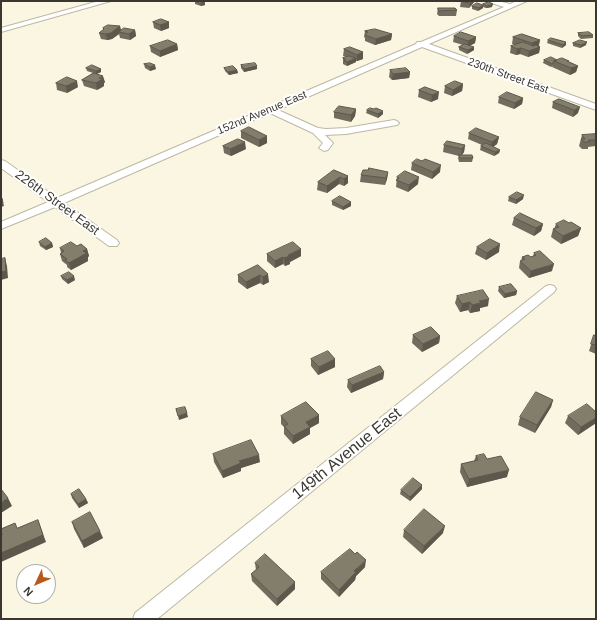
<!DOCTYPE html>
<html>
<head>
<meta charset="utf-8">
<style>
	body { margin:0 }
	#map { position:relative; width:597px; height:620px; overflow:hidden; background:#fbf6e2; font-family:Arial,sans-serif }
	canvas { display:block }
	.frame { position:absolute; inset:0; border:2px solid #39372f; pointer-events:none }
	.north { position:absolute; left:16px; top:564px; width:40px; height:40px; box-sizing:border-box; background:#fff; border:1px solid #b0afac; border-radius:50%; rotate:226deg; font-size:11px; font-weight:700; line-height:16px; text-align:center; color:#39372f }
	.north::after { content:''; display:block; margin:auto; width:14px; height:18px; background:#ba581a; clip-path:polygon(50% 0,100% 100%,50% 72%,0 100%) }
</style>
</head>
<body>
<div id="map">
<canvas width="597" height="620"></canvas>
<div class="frame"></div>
<div class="north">N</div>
</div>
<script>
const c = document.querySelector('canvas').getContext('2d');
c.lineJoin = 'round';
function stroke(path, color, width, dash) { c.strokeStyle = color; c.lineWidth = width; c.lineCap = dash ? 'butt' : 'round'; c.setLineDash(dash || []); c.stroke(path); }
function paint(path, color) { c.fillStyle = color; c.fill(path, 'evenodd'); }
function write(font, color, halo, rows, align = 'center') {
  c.font = font + ' Arial,sans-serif'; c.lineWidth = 4; c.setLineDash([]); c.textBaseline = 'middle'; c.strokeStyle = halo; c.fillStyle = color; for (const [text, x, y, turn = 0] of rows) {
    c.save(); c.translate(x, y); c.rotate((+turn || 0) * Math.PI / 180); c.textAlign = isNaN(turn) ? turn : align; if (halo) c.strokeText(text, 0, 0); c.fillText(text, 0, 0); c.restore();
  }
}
const minor = new Path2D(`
	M99,1h12l-110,31v-4z
	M485,1h13l12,3 7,-3h10l-98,43 167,60v6l-174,-63 -144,63 40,18 8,1 20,-1 48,-8 3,1 2,2 -2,2 -51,9 -21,1 8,8 -5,7 -4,1 -5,-3 4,-5 -10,-10 -43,-20 -206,90 53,37 2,3 -2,3h-8l-54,-39 -54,22v-7l47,-20 -47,-34v-8l4,1 52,37 359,-154 1,-2h4l83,-35z
	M550,285l4,1 2,3 -2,3 -397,327h-24l2,-6 411,-327z`);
stroke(minor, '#bcb8a4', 2);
paint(minor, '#fff');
paint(new Path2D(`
	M195,1l10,4 -4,1 -6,-2z
	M461,1h14l-6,7 -9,-1z
	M483,4l9,3 -6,1 -3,-1v1l-5,3 -6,-2v-3l11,-1z
	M438,8l19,2 -1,6h-17l-2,-2z
	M153,22h16v6l-8,3 -7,-3z
	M120,26l1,4h14l1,6 -6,4 -10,-2 -1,-4 -7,5 -5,1 -6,-1 -2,-6 4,-3v-2z
	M365,31l27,3 -1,6 -16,5 -10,-4v-3l-1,-1z
	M578,33l15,2v3l-12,1 -3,-3z
	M454,36l22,1 -1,6 -5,3 4,4 -7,4 -8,-4v-3l4,-2 -10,-3z
	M513,37l27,3 -1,6 1,1 -1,6 -11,4 -8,-3 -4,1 -6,-2 1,-7 5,-1 -4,-1z
	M548,40l18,5 -4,3 -15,-5z
	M573,43l13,2 -6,3 -7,-2z
	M177,44l1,6 -18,7 -9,-5 -1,-6z
	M344,49l19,3v7l-6,2h-1v1l-9,4 -4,-2v-6l3,-1 -3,-1z
	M544,60h13l12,2 9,4 -2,6 -6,3 -18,-8 1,-1 -2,1 -8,-4z
	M144,64l12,5 -6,2 -5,-3z
	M241,65l16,1v3l-13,3 -3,-4z
	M86,68l15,4 -4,2 8,8 -1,1v3l-7,4 -13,-4 -2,-6 11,-7 -6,-2z
	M224,68l13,2 1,3 -9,2 -4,-4z
	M390,70l20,2 -1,6 -17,2 -3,-3z
	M56,83l22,4 -11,6 -10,-3z
	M463,84l-1,7 -10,5 -8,-3 1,-7z
	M425,87l13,12 -7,3 -13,-5 1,-7z
	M499,97l24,1 -1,6 -8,5 -16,-6z
	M559,99l19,14 -5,4 -21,-9 1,-6z
	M356,109l-1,7 -4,6 -17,-4v-6z
	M374,109l9,5 -5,4 -12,-5 1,-3z
	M241,131l26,5v7l-8,4 -18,-9z
	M469,133l30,4 -2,7 -4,3 7,3 -1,3 -5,3 -14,-6 1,-4 1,-1 -14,-6z
	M596,134v12l-8,1v2h-6l-3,-3 3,-11z
	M444,145h21l-1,7 -2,3 11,3 -1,4h-13l-1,-4 1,-2 -16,-4z
	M223,146l23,3 -15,7 -7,-3z
	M412,163l28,9 -8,7 -21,-9z
	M334,170l14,6v7l-4,3 -5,-2 -12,9 -10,-3 1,-8z
	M388,172l-1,7 -2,6 -25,-3 1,-7z
	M397,177l21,7 -10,8 -12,-5z
	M509,197l14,2 -7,5 -8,-3z
	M332,201l19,1v4l-8,4 -11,-5z
	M514,218l29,6 -2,7 -7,5 -22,-11z
	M569,223l12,5 -3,8 -17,8 -10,-7 2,-8h1l2,-5z
	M39,242l13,1 1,4 -7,3 -6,-4z
	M77,246l10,3 2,7 -1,1v4l-17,9 -4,-3v-2l-5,-4 -2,-7 1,-1 -1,-5z
	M477,247l22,5 -13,8 -11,-6z
	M534,253l18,18 -23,7 -10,-10 1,-7h1l1,-4h9l2,-1z
	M267,254l34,2 -11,6v2l-5,2 -2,-2 -8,4 -8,-7z
	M258,265l11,17 -6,3 -3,-2 -13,6 -9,-7v-7z
	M61,276l14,4 -7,4 -6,-5z
	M499,287l18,4 -1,4 -12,3 -6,-7z
	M457,296l31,10 -8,2v3l-10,2 -2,-3 -8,2 -5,-9z
	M413,335l27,1 -1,7 -17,9 -10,-9z
	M594,335l2,1v18l-7,-3z
	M311,359h24v8l-17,8 -7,-9z
	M384,372l-1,7 -32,14 -4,-6 1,-7z
	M553,400l-2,7 -16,26 -17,-8 2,-8z
	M596,412v11l-18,12 -13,-12 3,-7z
	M281,416l38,7 -9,5v6l-17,10 -9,-10v-7l-3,-3z
	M213,454l47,8 -19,6v3l-18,7 -9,-16z
	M476,456l11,3 20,18 -40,10 -7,-15 1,-8 13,-3z
	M422,489l-12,12 -10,-7 1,-4z
	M71,494l15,5 2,4 -9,5 -7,-10z
	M72,522l31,16 -19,10 -10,-19z
	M404,530l39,3 -21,21 -19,-17z
	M255,563l40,26 -18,17 -25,-25 -1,-7 5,-4z
	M365,567l-9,9 -1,4 -16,17 -18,-18v-7z`), '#716c5d');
paint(new Path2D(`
	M472,1h3l-6,7 1,-5z
	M205,2v3l-4,1 -1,-3z
	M493,4l-1,3 -6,1 1,-2z
	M483,5v3l-5,3 1,-3z
	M169,22v6l-8,3 -1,-6z
	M120,26l1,6h-2v2l-7,5 -5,1 -1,-6z
	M135,30l1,6 -6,4 -1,-6z
	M392,34l-1,6 -16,5 1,-6z
	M476,37l-1,6 -8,4 1,-6z
	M540,40l-2,6 -7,3 1,-6z
	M566,42v3l-4,3 1,-3z
	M587,42l-1,3 -6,3 1,-3z
	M177,44l1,6 -18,7v-6z
	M474,47v3l-7,4 1,-4z
	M540,47l-1,6 -11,4 1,-6z
	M521,48l-1,6 -4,1 1,-6z
	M363,52v7l-6,2v-6z
	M356,58v4l-9,4v-4z
	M155,65l1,4 -6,2v-4z
	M257,66v3l-13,3v-3z
	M578,66l-2,6 -6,3 1,-7z
	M101,69v3l-5,2v-3z
	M237,70l1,3 -9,2 -1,-3z
	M410,72l-1,6 -17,2 1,-6z
	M103,76l2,6 -1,1v3l-7,4 -1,-7 3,-5z
	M77,81l1,6 -11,6 -1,-7z
	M463,84l-1,7 -10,5 1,-6z
	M439,92l-1,7 -7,3 1,-7z
	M523,98l-1,6 -8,5 1,-6z
	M580,107l-2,6 -5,4 1,-7z
	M356,109l-1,7 -4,6v-7z
	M383,111v3l-5,4v-4z
	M267,136v7l-8,4v-7z
	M499,137l-2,7 -7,5 2,-7z
	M245,142l1,7 -15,7 -1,-7z
	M465,145l-1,7 -3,4 1,-7z
	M500,150l-1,3 -5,3 1,-4z
	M441,165l-1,7 -8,7 1,-7z
	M388,172l-1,7 -2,6 1,-7z
	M348,176v7l-4,3v-7z
	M340,177l-1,7 -12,9v-7z
	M419,177l-1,7 -10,8 1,-7z
	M524,195l-1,4 -7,5v-4z
	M2,198l2,8 -3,1v-4z
	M351,202v4l-8,4v-3z
	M543,224l-2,7 -7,5 2,-8z
	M581,228l-3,8 -17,8 2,-8z
	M52,243l1,4 -7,3 -1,-3z
	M500,244l-1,8 -13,8 1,-7z
	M87,249l2,7 -1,1v4l-17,9 -2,-7 14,-12z
	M301,249v7l-11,6v2l-5,2 -1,-8 4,-3z
	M283,257v7l-8,4v-7z
	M5,258l2,8 1,12 -7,2v-8z
	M554,264l-2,7 -23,7 2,-7z
	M268,274l1,8 -6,3v-8z
	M260,275v8l-13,6 -1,-7z
	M74,276l1,4 -7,4 -1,-4z
	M517,291l-1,4 -12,3 1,-4z
	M489,299l-1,7 -8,2v3l-10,2 2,-8 7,-4z
	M470,302l-2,8 -8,2 2,-8z
	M440,336l-1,7 -17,9 1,-8z
	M335,359v8l-17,8 1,-8z
	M384,372l-1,7 -32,14 1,-8z
	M553,400l-2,7 -16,26 2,-8z
	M187,413l1,4 -9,3 -1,-4z
	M319,415v8l-9,5v6l-17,10v-8l13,-14z
	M596,418v5l-18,12 3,-8z
	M259,455l1,7 -19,6v3l-18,7 -1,-7 17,-10z
	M509,470l-2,7 -40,10 2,-8z
	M422,485v4l-12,12v-4z
	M8,498l4,8 -11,7v-10z
	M86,499l2,4 -9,5 -1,-4z
	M38,520l8,22 -45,20v-9z
	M445,526l-2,7 -21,21 2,-8z
	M100,531l3,7 -19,10 -2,-7z
	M366,560l-1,7 -9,9 -1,4 -16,17v-7l15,-19z
	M295,582v7l-18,17v-7z`), '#5c584c');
const building = new Path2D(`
	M195,1h8l2,1 -5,1z
	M461,1h11l-2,2z
	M489,2l4,2 -6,2 -4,-2z
	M477,3l6,2 -4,3 -7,-2z
	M438,8h17l2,2 -18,1z
	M161,19l8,3 -9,3 -7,-3z
	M108,25l12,1 -9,7 -5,1 -7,-1 5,-4 -1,-1z
	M124,28l11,2 -6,4 -10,-2z
	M375,29l17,5 -16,5 -11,-4 3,-3 -3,-1z
	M461,32l15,5 -8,4 -14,-5z
	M589,32l4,3 -11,1 -4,-3z
	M522,34l18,6 -8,3 -19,-6z
	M551,38l15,4 -3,3 -15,-5z
	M168,40l9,4 -17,7 -10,-5z
	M580,40l7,2 -6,3 -8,-2z
	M523,42l10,4 3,-1 4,2 -11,4 -8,-3 -4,1 -6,-3z
	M465,44l9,3 -6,3 -9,-3z
	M350,47l13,5 -6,3 -13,-6z
	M349,56l7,2 -9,4 -3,-1 2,-1 -3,-2z
	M551,57l6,3 -3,1 -1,2 -1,1 -8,-4z
	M562,58l7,3h-2l11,5 -7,2 -17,-7z
	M150,63l5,2 -5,2 -6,-3z
	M255,63l2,3 -13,3 -3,-4z
	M92,65l9,4 -5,2 -10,-3z
	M233,66l4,4 -9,2 -4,-4z
	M406,68l4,4 -17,2 -3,-4z
	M94,73l9,3 -4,2 4,1 -7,4 -14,-3z
	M67,77l10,4 -11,5 -10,-3z
	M455,81l8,3 -10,6 -8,-4z
	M425,87l14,5 -7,3 -13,-5z
	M507,92l16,6 -8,5 -16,-6z
	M559,99l21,8 -6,3 -21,-8z
	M339,106l17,3 -5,6 -17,-3z
	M370,108l4,1 2,-1 7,3 -5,3 -11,-4z
	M249,127l18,9 -8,4 -18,-9z
	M476,128l23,9 -7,5 -23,-9z
	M596,134v6h-8l2,2h-6l-3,-3h4l-3,-4z
	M238,139l7,3 -15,7 -7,-3z
	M447,141l18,4 -3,4 -18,-4z
	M486,143l14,7 -5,2 -14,-6z
	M459,155h13l1,3h-13z
	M417,159l5,2 3,-2 16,6 -8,7 -21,-9z
	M369,168l19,4 -2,6 -25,-3 2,-5h5z
	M334,170l14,6 -4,3 -4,-2 -13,9 -9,-4z
	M405,171l14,6 -10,8 -13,-5 3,-2 -2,-1z
	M517,192l7,3 -8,5 -7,-3z
	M340,196l11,6 -8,5 -11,-6z
	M1,198h1l1,5h-2z
	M520,213l23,11 -7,4 -22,-10z
	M564,220l5,3 2,-1 10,6 -18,8 -10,-7 6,-2 -3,-3z
	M46,238l6,5 -7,4 -6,-5z
	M490,239l10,5 -13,9 -10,-6z
	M71,242l6,4 4,-2 6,5 -4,2 4,2 -18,10 -4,-3 2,-1 -7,-5 4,-3 -4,-3z
	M293,242l8,7 -13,6 2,1 -6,2 -1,-1 -8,4 -8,-7z
	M540,251l14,13 -23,7 -11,-10 5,-2 -3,-2 6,-2 3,2 5,-2 -2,-2z
	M5,258l1,13 -5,1v-13z
	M258,265l10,9 -5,3 -3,-2 -14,7 -8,-7z
	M69,272l5,4 -7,4 -6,-4z
	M511,284l6,7 -12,3 -6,-7z
	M483,290l6,9 -10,2 2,2 -9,2 -2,-3 -8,2 -5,-8z
	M431,327l9,9 -17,8 -10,-9z
	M594,335l2,1v9l-5,-1z
	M328,351l7,8 -16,8 -8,-8z
	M380,366l4,6 -32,13 -4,-5z
	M536,392l17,8 -16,25 -17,-8z
	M306,402l13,13 -13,7 4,5 -17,9 -9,-10 4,-2 -7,-8z
	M587,404l9,8v6l-15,9 -13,-11z
	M185,407l2,6 -9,3 -2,-7z
	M251,440l8,15 -20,6 2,2 -19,8 -9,-17z
	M484,454l3,5 14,-3 8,14 -40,9 -8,-15 17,-4 -2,-4z
	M413,478l9,7 -12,12 -9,-7z
	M1,489l7,9 -7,5z
	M79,489l7,10 -8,5 -7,-10z
	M424,509l21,17 -21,20 -20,-16z
	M90,512l10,19 -18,10 -10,-19z
	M38,520l5,15 -42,18v-18h1l-1,-6 14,-6 2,5z
	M350,549l5,5 2,-2 9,8 -12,11 2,1 -17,18 -18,-18z
	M265,554l30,28 -18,17 -26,-25 8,-7 -4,-4z`);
paint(building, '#837e6c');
stroke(building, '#5c584c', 1);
write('11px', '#39372f', '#fff', [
	["230th Street East",508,76,20],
	["152nd Avenue East",262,113,-23]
]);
write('13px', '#39372f', '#fff', [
	["226th Street East",57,203,36]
]);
write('16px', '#39372f', '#fff', [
	["149th Avenue East",347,454,-39]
]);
</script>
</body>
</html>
